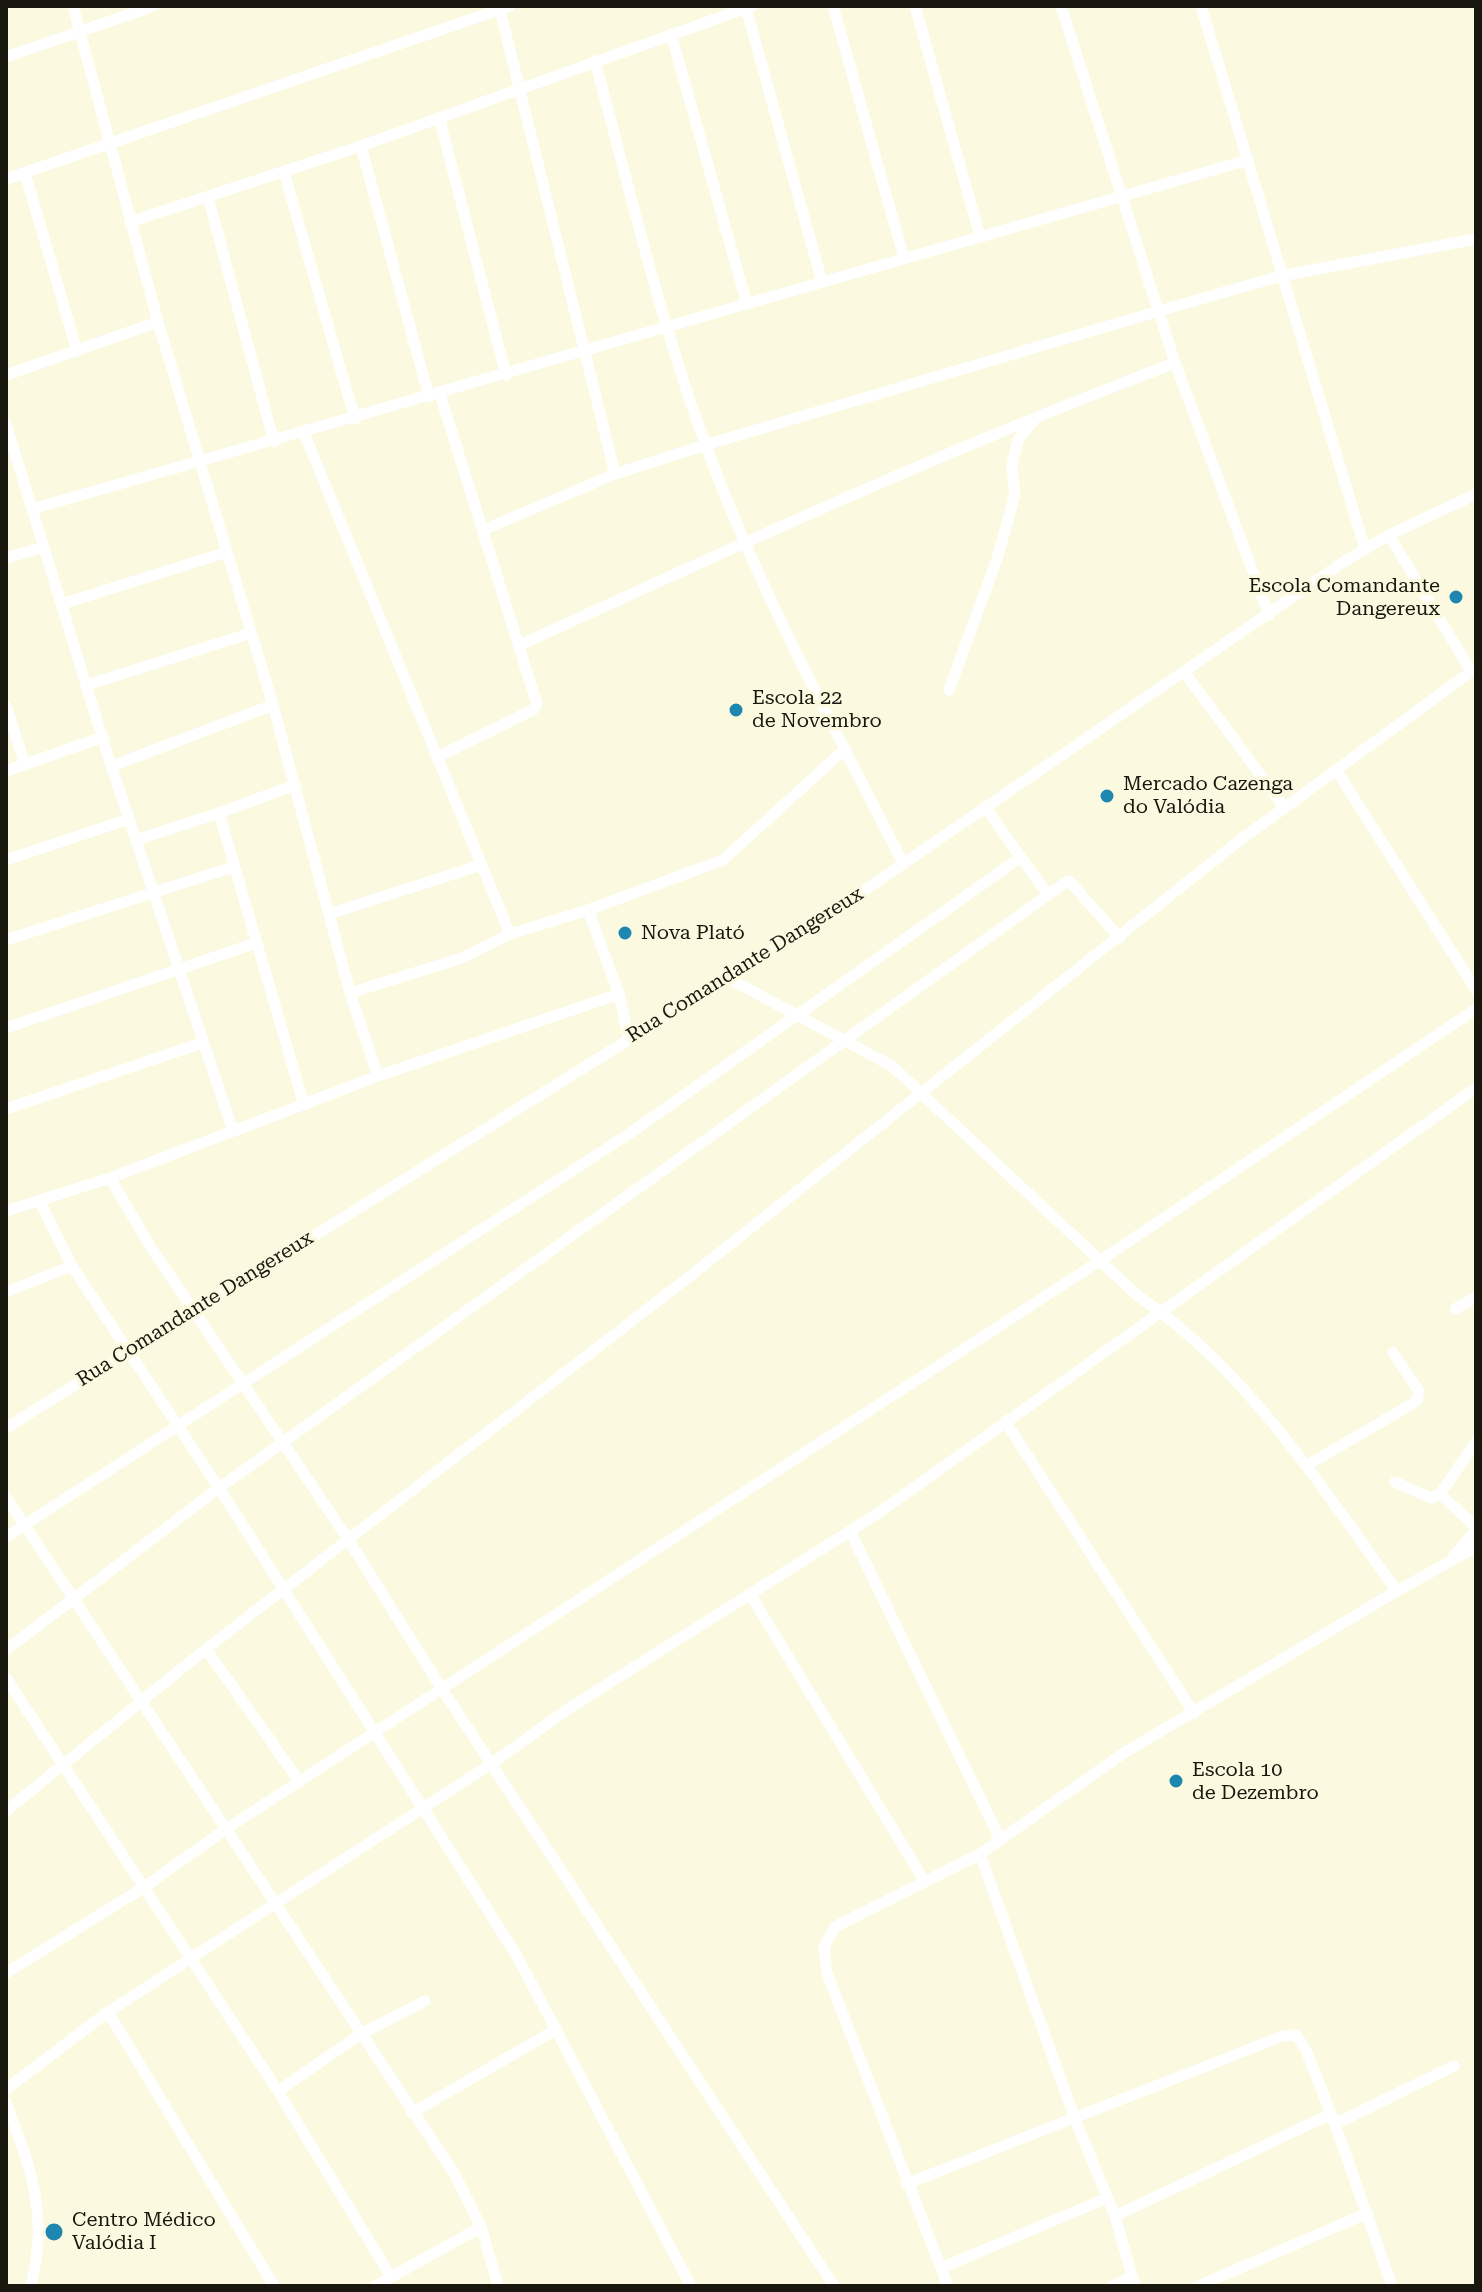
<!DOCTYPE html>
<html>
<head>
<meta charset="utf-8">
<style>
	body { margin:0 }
	#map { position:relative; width:1482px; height:2292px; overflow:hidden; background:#fbfae0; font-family:"Roboto Serif",serif }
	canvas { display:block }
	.frame { position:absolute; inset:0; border:8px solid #18180f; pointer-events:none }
</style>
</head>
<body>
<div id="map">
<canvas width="1482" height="2292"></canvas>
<div class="frame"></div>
</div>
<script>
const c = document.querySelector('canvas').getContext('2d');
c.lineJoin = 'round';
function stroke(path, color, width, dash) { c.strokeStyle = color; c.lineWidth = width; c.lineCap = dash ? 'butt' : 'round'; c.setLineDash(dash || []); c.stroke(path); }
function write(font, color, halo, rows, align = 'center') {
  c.font = font + ' "Roboto Serif",serif'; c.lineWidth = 7; c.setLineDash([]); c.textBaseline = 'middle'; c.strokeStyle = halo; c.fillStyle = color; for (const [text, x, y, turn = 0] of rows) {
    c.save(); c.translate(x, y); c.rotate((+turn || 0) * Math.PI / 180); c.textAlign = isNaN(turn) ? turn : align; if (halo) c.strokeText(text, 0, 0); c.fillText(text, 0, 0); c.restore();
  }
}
stroke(new Path2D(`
	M73,6l85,316 115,383 77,288 28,83
	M499,6l116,468
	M833,6l71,252
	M915,6l65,230
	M1061,6l114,357 94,252
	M1201,6l164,543
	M746,8l76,274
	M671,34l76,270
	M6,57l148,-51
	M595,61c35,129 65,260 111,385 53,144 128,281 197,417
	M439,117l67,258
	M361,146l68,251
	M284,172l71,247
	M25,173l52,178
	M6,179l504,-173
	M208,197l66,245
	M130,222l231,-76 391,-140
	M6,375l152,-53
	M6,424l101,329 126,378
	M304,433l206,501
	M32,509l1216,-349
	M483,530l132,-56 90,-29 454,-134 122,-35 195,-37
	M1389,535l82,136
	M6,558l38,-11
	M62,604l165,-52
	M520,645c216,-99 432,-198 655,-282
	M1185,673l99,134
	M87,685l164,-52
	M949,690l48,-131 18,-64 -3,-29 6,-26 16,-20
	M6,706l19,59
	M437,757l96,-47 4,-6 -97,-310
	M112,766l161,-61
	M1336,770l140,220
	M6,771l97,-34
	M295,785l-76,28 85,292
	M985,807l63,88
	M136,840l83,-27
	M6,860l123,-41
	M588,910l31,84 10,45
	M329,914l152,-49
	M6,940l227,-73
	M726,977l166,89 246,230c109,73 183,191 259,295l-273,162 -144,101 -145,73 -11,20 3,26 121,313
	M350,993l112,-35 48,-24 78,-24 135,-50 122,-111
	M6,1028l250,-85
	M6,1109l196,-66
	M110,1178l40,68 198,293 94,150 392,597
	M40,1202l32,64 147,222 298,468 174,330
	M6,1211l104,-33 268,-102 241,-82
	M6,1292l66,-26
	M1455,1309l21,-12
	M1005,1421l189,292
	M6,1428l824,-514 515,-353 44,-26 87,-41
	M1476,1442l-36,52 36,33
	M1306,1466l111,-65 2,-10 -26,-38
	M1395,1482l36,16 9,-4
	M6,1497l448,676 27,54 17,59
	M850,1531l150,308
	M6,1537l623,-403 392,-277
	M1453,1557l23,-27
	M1397,1591l79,-44
	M750,1594l175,288
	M206,1649l93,132
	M6,1650l213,-162 847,-606 3,-1 51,57
	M6,1678l272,413 112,184
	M6,1811l200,-162 483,-372 550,-436 237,-173
	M980,1854l95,265 40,97 20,70
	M6,1973l137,-85 83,-59 875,-569 375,-251
	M108,2012l166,274
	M6,2089l102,-77 383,-248 77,-55 309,-195 599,-426
	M278,2091l83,-57 64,-33
	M6,2102c25,68 43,110 25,184
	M412,2113l145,-84
	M1335,2124l119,-58
	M906,2184l377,-148 13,-1 10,15 29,74 57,162
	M1115,2216l216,-102
	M941,2268l166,-70
	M375,2286l106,-59
	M1112,2286l20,-9
	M1198,2286l170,-73`), '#fff', 11);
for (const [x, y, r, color] of [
	[1456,597,8,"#1e87af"],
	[736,710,8,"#1e87af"],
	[1107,796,8,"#1e87af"],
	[625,933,8,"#1e87af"],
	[1176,1781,8,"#1e87af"],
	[54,2232,10,"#1e87af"]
]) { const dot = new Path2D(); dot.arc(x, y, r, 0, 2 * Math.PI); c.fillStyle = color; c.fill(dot); stroke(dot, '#fbfae0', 3); }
write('20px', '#18180f', '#fbfae0', [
	["Escola Comandante",1440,586,"right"],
	["Dangereux",1440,609,"right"],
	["Escola 22",752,698],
	["de Novembro",752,721],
	["Mercado Cazenga",1123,784],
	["do Valódia",1123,807],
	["Nova Plató",641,933],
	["Escola 10",1192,1770],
	["de Dezembro",1192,1793],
	["Centro Médico",72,2220],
	["Valódia I",72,2243]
], 'left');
write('20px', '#18180f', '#fbfae0', [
	["Rua Comandante Dangereux",745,965,-32],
	["Rua Comandante Dangereux",195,1309,-32]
]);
</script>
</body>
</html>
